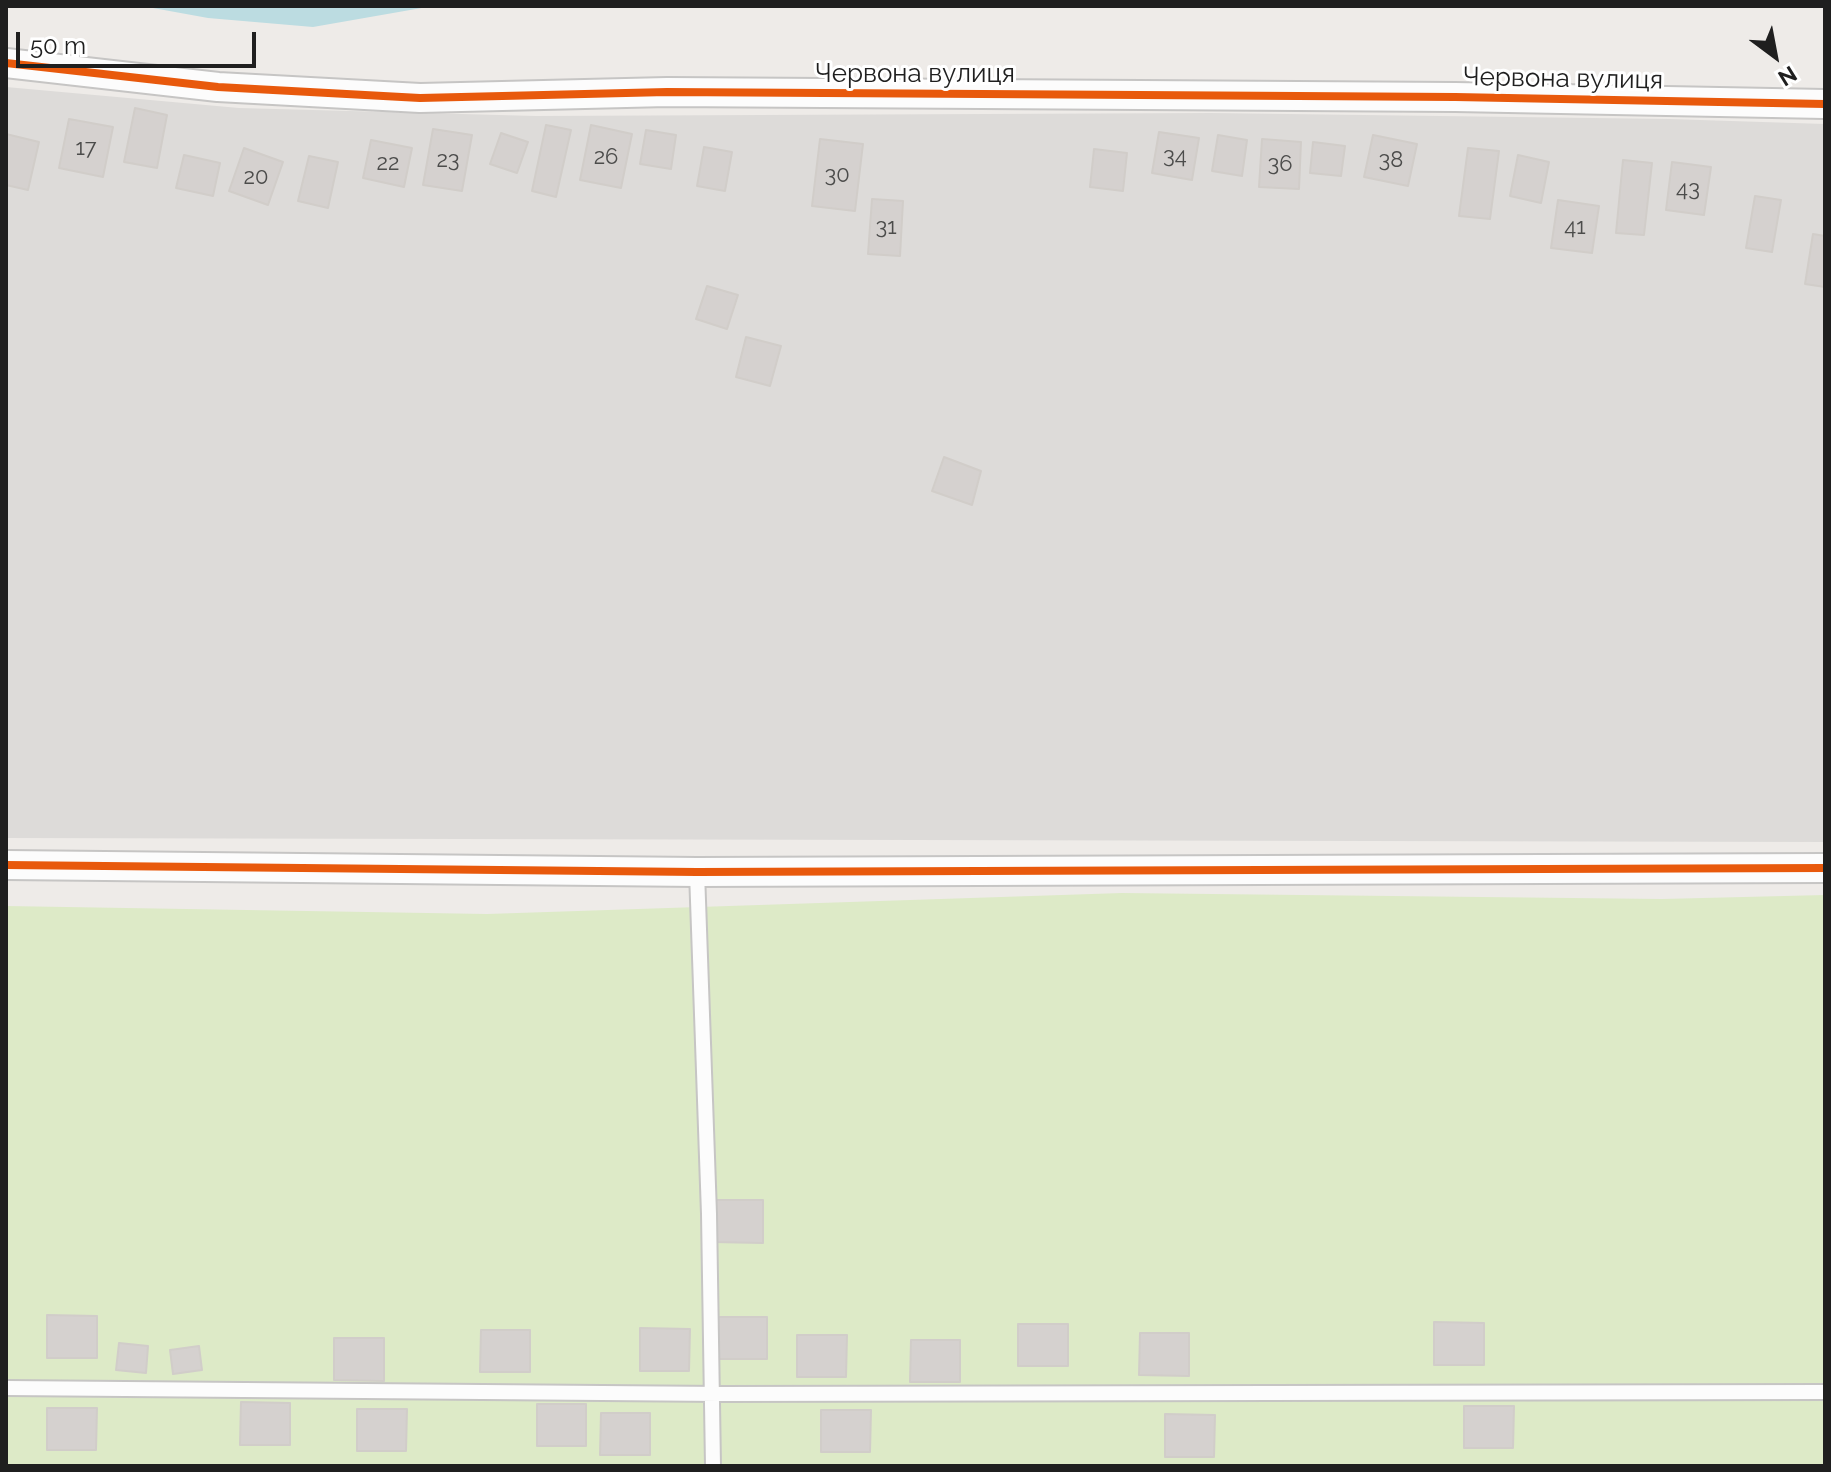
<!DOCTYPE html>
<html>
<head>
<meta charset="utf-8">
<style>
	body { margin:0 }
	#map { position:relative; width:1831px; height:1472px; overflow:hidden; background:#eeebe8; font-family:Raleway,sans-serif }
	canvas { display:block }
	.frame { position:absolute; inset:0; border:8px solid #1f1f1f; pointer-events:none }
	.north { position:absolute; left:1735px; top:16px; width:80px; height:80px; -webkit-text-stroke:6px #fff; paint-order:stroke; rotate:148deg; font-size:22px; font-weight:700; line-height:32px; text-align:center; color:#1f1f1f }
	.north::after { content:''; display:block; margin:auto; width:28px; height:36px; background:#1f1f1f; clip-path:polygon(50% 0,100% 100%,50% 72%,0 100%) }
	.scale { position:absolute; left:16px; top:32px; width:240px; height:36px; box-sizing:border-box; border:4px solid #1f1f1f; border-top:0; padding-left:10px; font-size:24px; line-height:28px; white-space:nowrap; color:#1f1f1f; -webkit-text-stroke:6px #fff; paint-order:stroke }
</style>
</head>
<body>
<div id="map">
<canvas width="1831" height="1472"></canvas>
<div class="frame"></div>
<div class="north">N</div>
<div class="scale">50 m</div>
</div>
<script>
const c = document.querySelector('canvas').getContext('2d');
c.lineJoin = 'round';
function paint(path, color) { c.fillStyle = color; c.fill(path, 'evenodd'); }
function stroke(path, color, width, dash) { c.strokeStyle = color; c.lineWidth = width; c.lineCap = dash ? 'butt' : 'round'; c.setLineDash(dash || []); c.stroke(path); }
function write(font, color, halo, rows, align = 'center') {
  c.font = font + ' Raleway,sans-serif'; c.lineWidth = 6; c.setLineDash([]); c.textBaseline = 'middle'; c.strokeStyle = halo; c.fillStyle = color; for (const [text, x, y, turn = 0] of rows) {
    c.save(); c.translate(x, y); c.rotate((+turn || 0) * Math.PI / 180); c.textAlign = isNaN(turn) ? turn : align; if (halo) c.strokeText(text, 0, 0); c.fillText(text, 0, 0); c.restore();
  }
}
paint(new Path2D(`
	M6,87l233,21 297,8 675,-3 458,6 156,5v718l-1819,-4z`), '#dddbd9');
paint(new Path2D(`
	M1122,893l540,6 163,-4v571h-1819v-560l481,8z`), '#ddeac7');
paint(new Path2D(`
	M142,6h291l-120,21 -105,-9z`), '#bcdce1');
const building = new Path2D(`
	M135,108l32,7 -10,53 -33,-6z
	M69,119l44,8 -10,50 -44,-9z
	M546,125l25,5 -15,67 -24,-6z
	M591,125l41,9 -11,54 -41,-8z
	M433,129l39,6 -10,56 -39,-6z
	M646,130l30,5 -5,34 -31,-5z
	M1159,132l40,6 -7,42 -40,-7z
	M501,133l27,9 -11,31 -27,-9z
	M6,134l33,8 -11,48 -22,-5z
	M1218,135l29,5 -5,36 -30,-5z
	M1373,135l44,9 -9,42 -44,-9z
	M820,139l43,5 -8,67 -43,-5z
	M1262,139l39,3 -2,47 -40,-2z
	M371,140l41,8 -8,39 -41,-9z
	M1313,142l32,4 -4,30 -31,-3z
	M704,147l28,5 -7,39 -28,-5z
	M244,148l39,14 -15,43 -39,-14z
	M1468,148l31,3 -9,68 -31,-3z
	M1094,149l33,4 -4,38 -33,-4z
	M184,155l36,8 -7,33 -37,-8z
	M1518,155l31,7 -8,41 -31,-7z
	M309,156l29,6 -10,46 -30,-7z
	M1623,160l29,3 -8,72 -28,-2z
	M1672,162l39,5 -7,48 -38,-5z
	M1755,196l26,4 -9,52 -26,-4z
	M872,199l31,2 -3,55 -32,-2z
	M1558,200l41,6 -7,47 -41,-5z
	M1813,234l12,2v51l-20,-3z
	M707,286l31,9 -11,34 -31,-10z
	M746,337l35,9 -11,40 -34,-9z
	M944,457l37,14 -9,34 -40,-14z
	M714,1200h49v43l-50,-1z
	M47,1315l50,1v42h-50z
	M718,1317h49v42h-50z
	M1434,1322l50,1v42h-50z
	M1018,1324h50v42h-50z
	M640,1328l50,1 -1,42h-49z
	M481,1330h49v42h-50z
	M1140,1333h49v43l-50,-1z
	M797,1335h50l-1,42h-49z
	M334,1338h50v43l-50,-1z
	M911,1340h49v42h-50z
	M119,1343l29,3 -2,27 -30,-3z
	M199,1346l3,24 -29,4 -3,-24z
	M241,1402l49,1v42h-50z
	M537,1404h49v42h-49z
	M1464,1406h50l-1,42h-49z
	M47,1408h50l-1,42h-49z
	M357,1409h50l-1,42h-49z
	M821,1410h50l-1,42h-49z
	M601,1413h49v42h-50z
	M1165,1414l50,1 -1,42h-49z`);
paint(building, '#d5d1cf');
stroke(building, '#d1cdc9', 2);
const lane = new Path2D(`
	M697,872l12,342 4,252
	M6,1388l715,6 1104,-2`);
const street = new Path2D(`
	M6,63l212,24 202,11 247,-6 788,5 370,7
	M6,865l691,7 1128,-4`);
stroke(lane, '#c6c5c4', 18);
stroke(street, '#c6c5c4', 32);
stroke(lane, '#fcfcfc', 14);
stroke(street, '#fcfcfc', 28);
stroke(new Path2D(`
	M6,63l212,24 202,11 247,-6 788,5 370,7
	M6,865l691,7 1128,-4`), '#e8590c', 8);
write('22px', '#4c4c4b', null, [
	["17",86,148],
	["34",1175,156],
	["26",606,157],
	["23",448,160],
	["38",1391,160],
	["22",388,163],
	["36",1280,164],
	["30",837,175],
	["20",256,177],
	["43",1688,189],
	["31",886,227],
	["41",1575,227]
]);
write('26px', '#1f1f1f', '#fff', [
	["Червона вулиця",915,74],
	["Червона вулиця",1563,79,1]
]);
</script>
</body>
</html>
